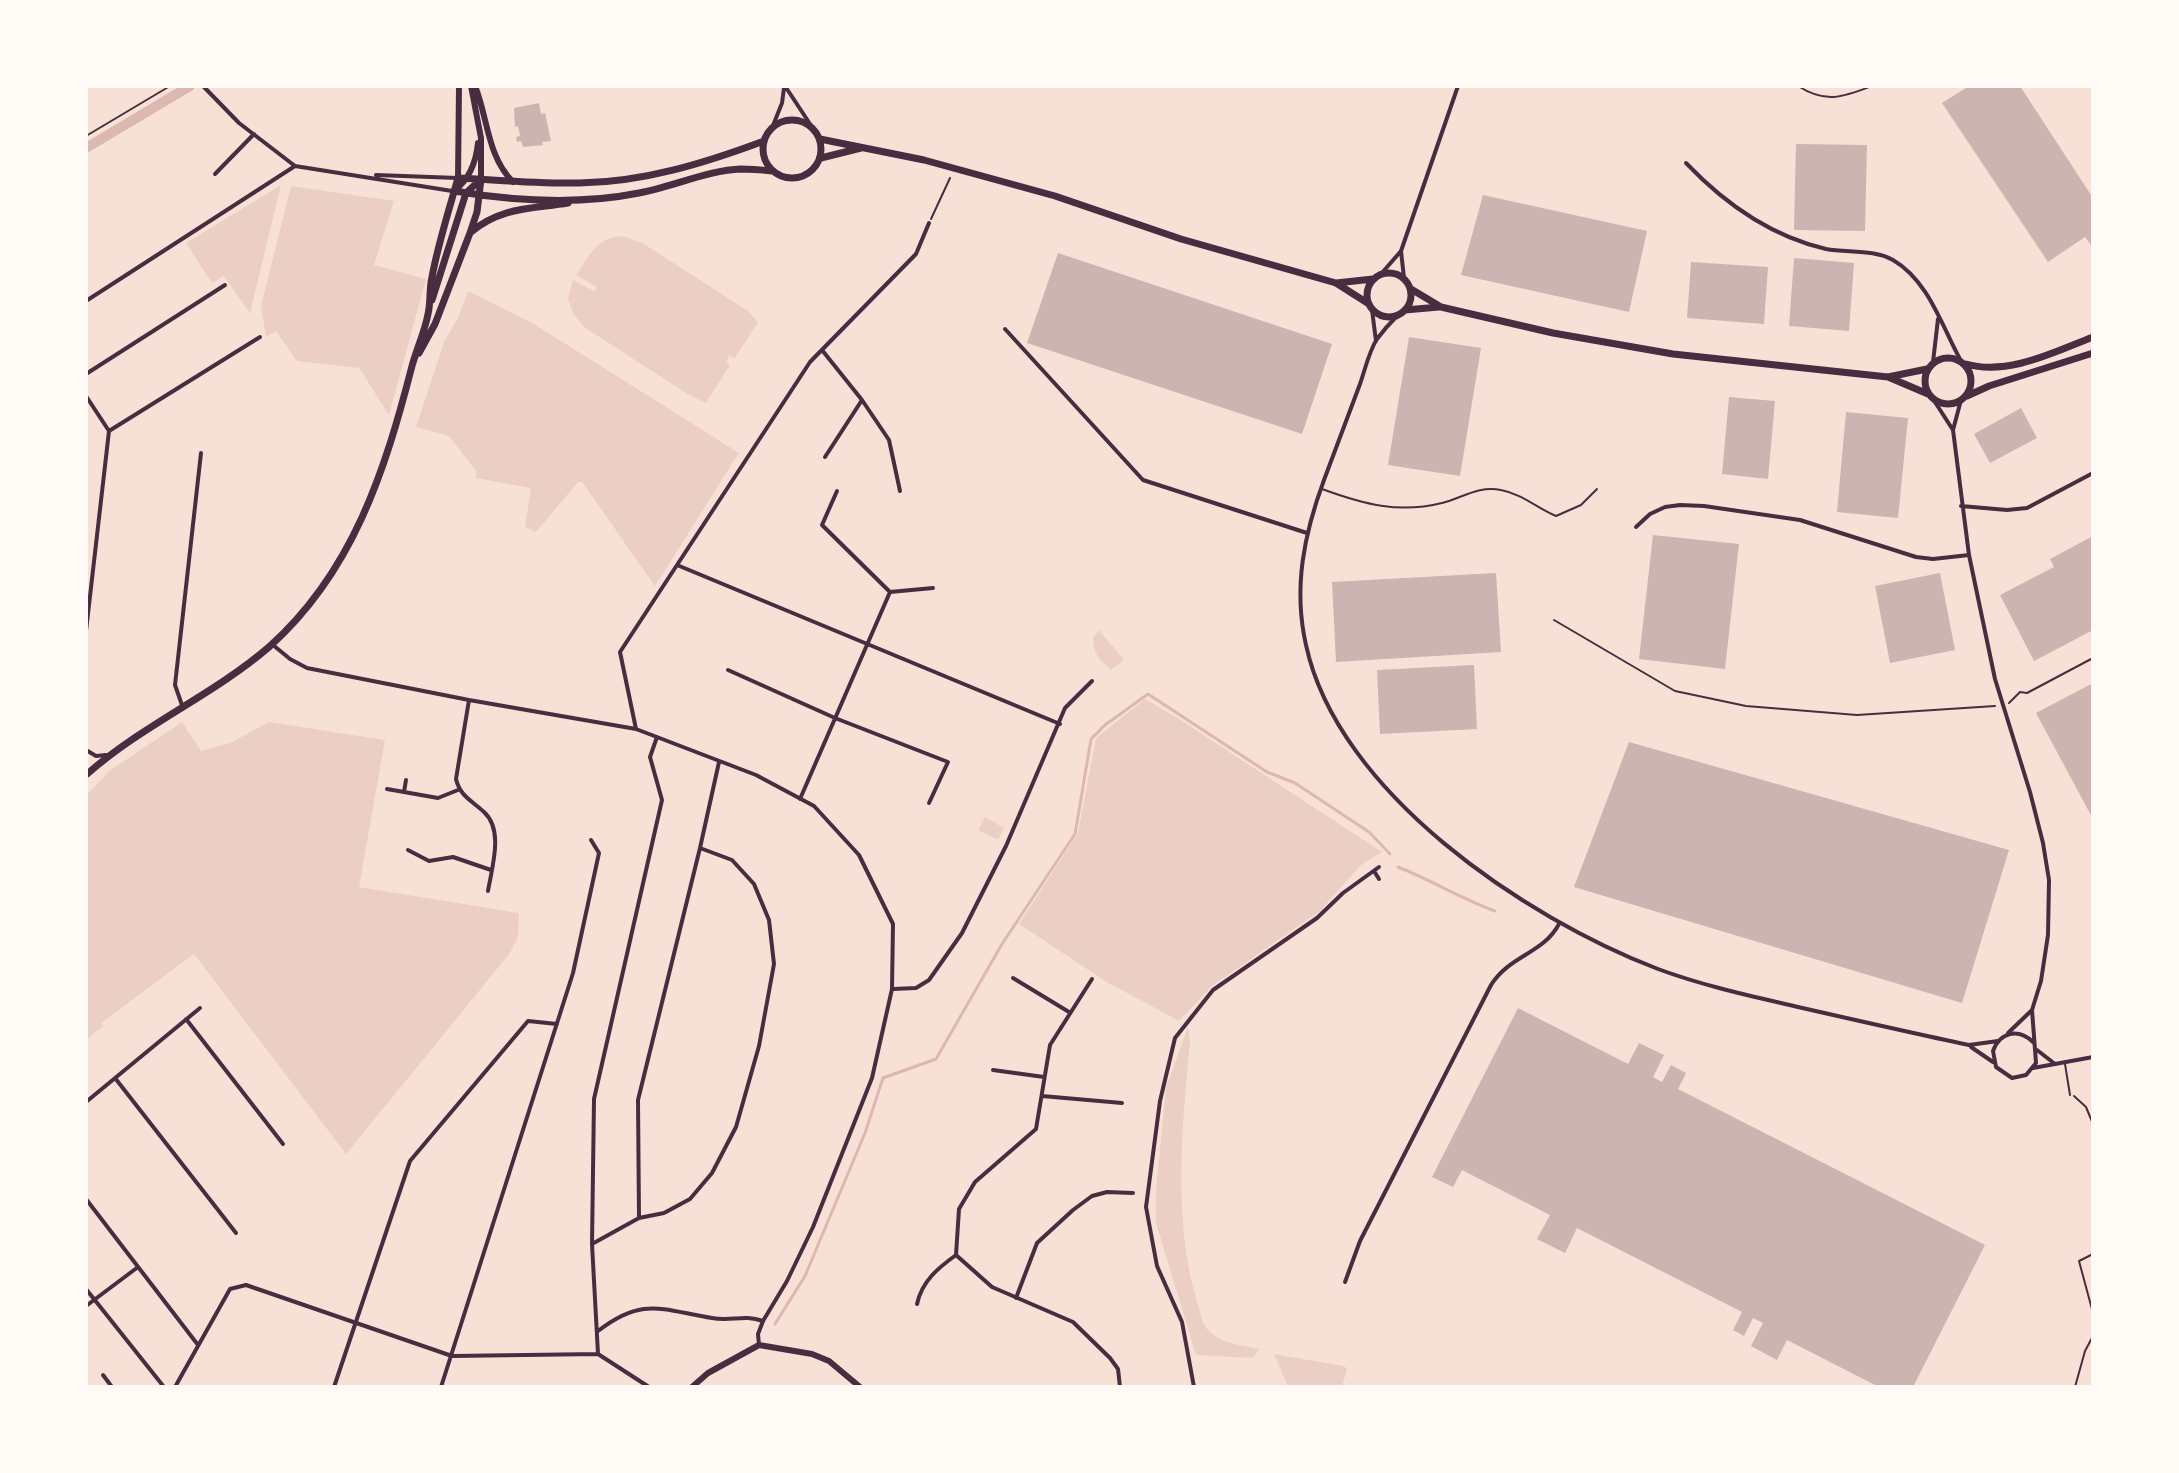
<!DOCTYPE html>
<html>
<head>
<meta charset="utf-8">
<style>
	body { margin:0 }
	#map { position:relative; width:2179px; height:1473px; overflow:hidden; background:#f7e1d7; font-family:Bitter,serif }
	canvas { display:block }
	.frame { position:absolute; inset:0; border:88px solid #fffaf5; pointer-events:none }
</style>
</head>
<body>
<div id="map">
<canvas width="2179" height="1473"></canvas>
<div class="frame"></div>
</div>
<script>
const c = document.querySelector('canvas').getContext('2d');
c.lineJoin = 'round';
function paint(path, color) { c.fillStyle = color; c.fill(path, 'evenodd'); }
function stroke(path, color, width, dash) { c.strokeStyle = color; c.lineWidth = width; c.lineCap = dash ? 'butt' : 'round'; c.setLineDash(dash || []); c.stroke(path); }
paint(new Path2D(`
	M281,185l-31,128 -26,-37 -12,7 -26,-40z
	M291,186l103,15 -20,64 52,14 -37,136 -30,-47 -62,-7 -21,-30 -10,6 -5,-31z
	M623,236l21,8 104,67 10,11 -23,36 -6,-2 -3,6 4,3 -24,38 -17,-8 -105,-68 -11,-14 -5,-14 5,-19 21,11 3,-4 -21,-12c14,-20 20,-38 47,-39z
	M468,291l66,33 205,129 -84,133 -73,-104h-4l-42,50 -11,-5 6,-39 -55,-10v-7l-27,-35 -33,-9 28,-85 15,-26z
	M1099,630l25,30 -13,10 -12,-11 -5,-10 -1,-11z
	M1145,699l34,20 203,133 -21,13 -41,46 -108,75 -33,35 -74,-40 -86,-57 59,-91 18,-95z
	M182,722l19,29 31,-9 37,-20 116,18 -26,147 160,26 -1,24 -8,16 -164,201 -152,-200 -93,69 2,3 -17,14v-244l23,-25z
	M985,817l19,11 -6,12 -20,-10z
	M1188,1027l2,14c-8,87 -18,184 9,267 2,8 4,17 9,22 14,14 33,15 51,19l-6,9 -57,-3 -40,-132v-33l10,-102z
	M1274,1354l70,12 3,3 -5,18h-54z`), '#ebcfc5');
stroke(new Path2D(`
	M1398,867c33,13 64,32 97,44
	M775,1324l30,-48 60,-143 18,-55 53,-19 66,-115 73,-110 16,-95 14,-14 43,-31 119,78 28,11 74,49 21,22`), '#dcb8b0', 3);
stroke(new Path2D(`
	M86,148l104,-62`), '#dcb8b0', 10);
paint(new Path2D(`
	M1969,86h51l73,112v50l-8,-11 -37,25 -106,-159z
	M539,103l2,11 4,-1 6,28 -9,1 1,3 -20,2 -2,-6 -4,1 -1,-5 4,-1 -2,-10 -3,1 -1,-19z
	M1796,144l71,1 -2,86 -71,-1z
	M1483,195l164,36 -18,81 -168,-37z
	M1058,253l274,91 -30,90 -275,-91z
	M1794,258l60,5 -5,68 -60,-5z
	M1691,262l77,5 -4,57 -77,-6z
	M1409,337l72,11 -21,128 -72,-11z
	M1729,397l46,4 -7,78 -46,-5z
	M2021,408l16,30 -47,25 -16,-29z
	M1846,412l62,6 -10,100 -61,-6z
	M1653,535l86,9 -14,125 -86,-10z
	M2093,536v94l-59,31 -34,-66 54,-28 -4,-8z
	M1496,573l5,79 -165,10 -4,-80z
	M1940,573l15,77 -65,13 -15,-77z
	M1474,665l3,64 -97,5 -3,-64z
	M2093,683v136l-57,-106z
	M1629,742l380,108 -47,153 -388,-116z
	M1518,1008l110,56 11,-21 25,12 -11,22 9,5 9,-17 15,8 -8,16 307,156 -72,142h-34l-92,-47 -10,20 -26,-14 12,-23 -10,-5 -9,18 -11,-6 9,-18 -165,-84 -12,25 -28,-14 13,-24 -88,-45 -9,17 -21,-10z`), '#ccb4b1');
stroke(new Path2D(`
	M1798,86c28,18 45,11 74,0
	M86,136l84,-50
	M931,219l19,-41
	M1554,620l121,71 71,15 111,9 138,-9
	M2009,703l11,-11 7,1 66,-35
	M2074,1096l12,11 7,17
	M2093,1254l-14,7 14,52
	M2075,1387l10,-36 8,-15`), '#4a2c40', 2);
stroke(new Path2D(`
	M1322,489c41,15 77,25 120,14 20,-5 37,-18 59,-13 21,4 36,18 55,26l25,-11 16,-16
	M2065,1064l5,31`), '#4a2c40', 2);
stroke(new Path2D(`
	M203,86l36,37 56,43 157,25
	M785,86l27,41
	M772,128l10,-25 2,-15
	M1686,163c39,41 84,73 140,86 21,4 48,0 67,11 36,21 49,67 68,101
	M215,174l39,-40
	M376,175l82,3
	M1401,251l3,27
	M1381,274l20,-23 57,-165
	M86,301l209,-135
	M1372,310l4,31
	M1397,316c-7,7 -14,15 -20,23 -8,12 -12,31 -17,45 -12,32 -24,64 -36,96 -20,54 -31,108 -18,165 32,148 219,273 352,324 46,17 93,27 140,38 57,13 114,26 171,38l29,-4
	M1005,329l138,151 164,53
	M822,350l40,50 27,40 11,51
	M1933,362l5,-43
	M86,374l139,-89
	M86,396l23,35
	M1933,399l20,31
	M1961,400l-8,30 16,125 26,124 35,113 13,51 6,37 -1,55 -7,46 -9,29 4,53 -10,12 -14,3 -16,-11 -3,-16c7,-19 25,-23 40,-9
	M109,431l151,-94
	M825,457l37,-57
	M837,491l-15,34 68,67 43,-4
	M1961,506l46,4 20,-2 66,-35
	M1636,527l14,-13 15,-7 15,-2 24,1 96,14 116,37 17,2 36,-4
	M677,565l383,159
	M86,631l23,-200
	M273,645l17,14 17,9 162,32 167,29 120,46 58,31 45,49 34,69 -1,65 -20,89 -59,149 -26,54 -24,40 -5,13 1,11
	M728,670l107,48 113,44 -19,41
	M469,700l-13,79c4,17 15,21 28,33 20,18 8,55 4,79
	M183,708l-8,-23 26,-232
	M636,729l-16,-77 190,-290 106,-108 13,-31
	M86,750l10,6 10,-1
	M387,789l51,9 20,-8
	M404,792l2,-12
	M800,799l90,-207
	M408,850l21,11 24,-4 38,13
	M1374,871l5,8
	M1013,978l56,34
	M1092,979l-42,66 -14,84 -61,53 -16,27 -3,46 36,32 81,35 37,36 8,11 2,18
	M893,989l23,-1 13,-8 33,-47 44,-87 59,-138 27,-27
	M186,1019l97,125
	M2008,1033l24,-23
	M1971,1047l22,15
	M2055,1064l38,-7
	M2033,1068l22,-4 -18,-14
	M993,1070l51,7
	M115,1078l121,155
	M1042,1096l80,7
	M86,1102l114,-94
	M86,1199l112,146
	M639,1218l-1,-118 62,-252 19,-86
	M592,1244l47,-26 25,-5 26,-14 22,-26 24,-46 23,-81 15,-82 -5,-44 -15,-36 -22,-24 -32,-12
	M1345,1282l15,-41 131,-256c19,-30 52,-31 68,-61
	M86,1289l78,98
	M1016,1298l21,-55 36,-33 19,-14 15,-4 26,1
	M917,1304c5,-23 21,-36 39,-49
	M86,1306l52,-39
	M598,1331c45,-35 64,-21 114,-13 19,4 31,-4 51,3
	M598,1354l-6,-110 2,-145 68,-299 -12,-43 7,-20
	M103,1375l9,12
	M175,1387l55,-98 16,-4 206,71 146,-2 51,33
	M334,1387l76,-226 118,-140 29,3
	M441,1387l132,-414 26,-120 -8,-13
	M1194,1387l-12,-65 -25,-56 -11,-59 14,-106 15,-63 38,-48 104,-72 26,-25 36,-26`), '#4a2c40', 4);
stroke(new Path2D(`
	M692,1387l16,-14 51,-28 53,9 17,7 31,26`), '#4a2c40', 6);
stroke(new Path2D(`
	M471,86l10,52v41
	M475,86c13,32 12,70 38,96
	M458,178l1,-92
	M454,191c16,-12 22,-29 24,-48`), '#4a2c40', 6);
stroke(new Path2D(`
	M763 149a29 29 0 1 1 58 0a29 29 0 1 1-58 0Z
	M820,139l104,21 131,36 126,43 155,44 33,21
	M821,158l40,-10
	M454,191c60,10 125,14 185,2 33,-6 70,-23 102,-24 11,0 21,1 31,2
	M471,232c30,-25 59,-23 97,-29
	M1367 295a22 22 0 1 1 44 0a22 22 0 1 1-44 0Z
	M1336,283l37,-4
	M1411,289l30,18 112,26 120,21 215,23 39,-8
	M432,300l34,-107 14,-13
	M1405,310l34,-3
	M419,353l16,-29 35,-91 7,-21 4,-33
	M1925 381a23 23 0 1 1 46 0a23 23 0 1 1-46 0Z
	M1966,364c42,12 88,-12 127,-27
	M1888,377l40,17
	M1967,396l22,-10 104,-33
	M86,775c56,-50 126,-79 183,-128 84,-75 116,-176 143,-281 5,-18 13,-35 16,-52 3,-12 1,-25 4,-37 6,-33 17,-67 26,-99 40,2 81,6 122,5 64,-1 125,-20 184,-42`), '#4a2c40', 7);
</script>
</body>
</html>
